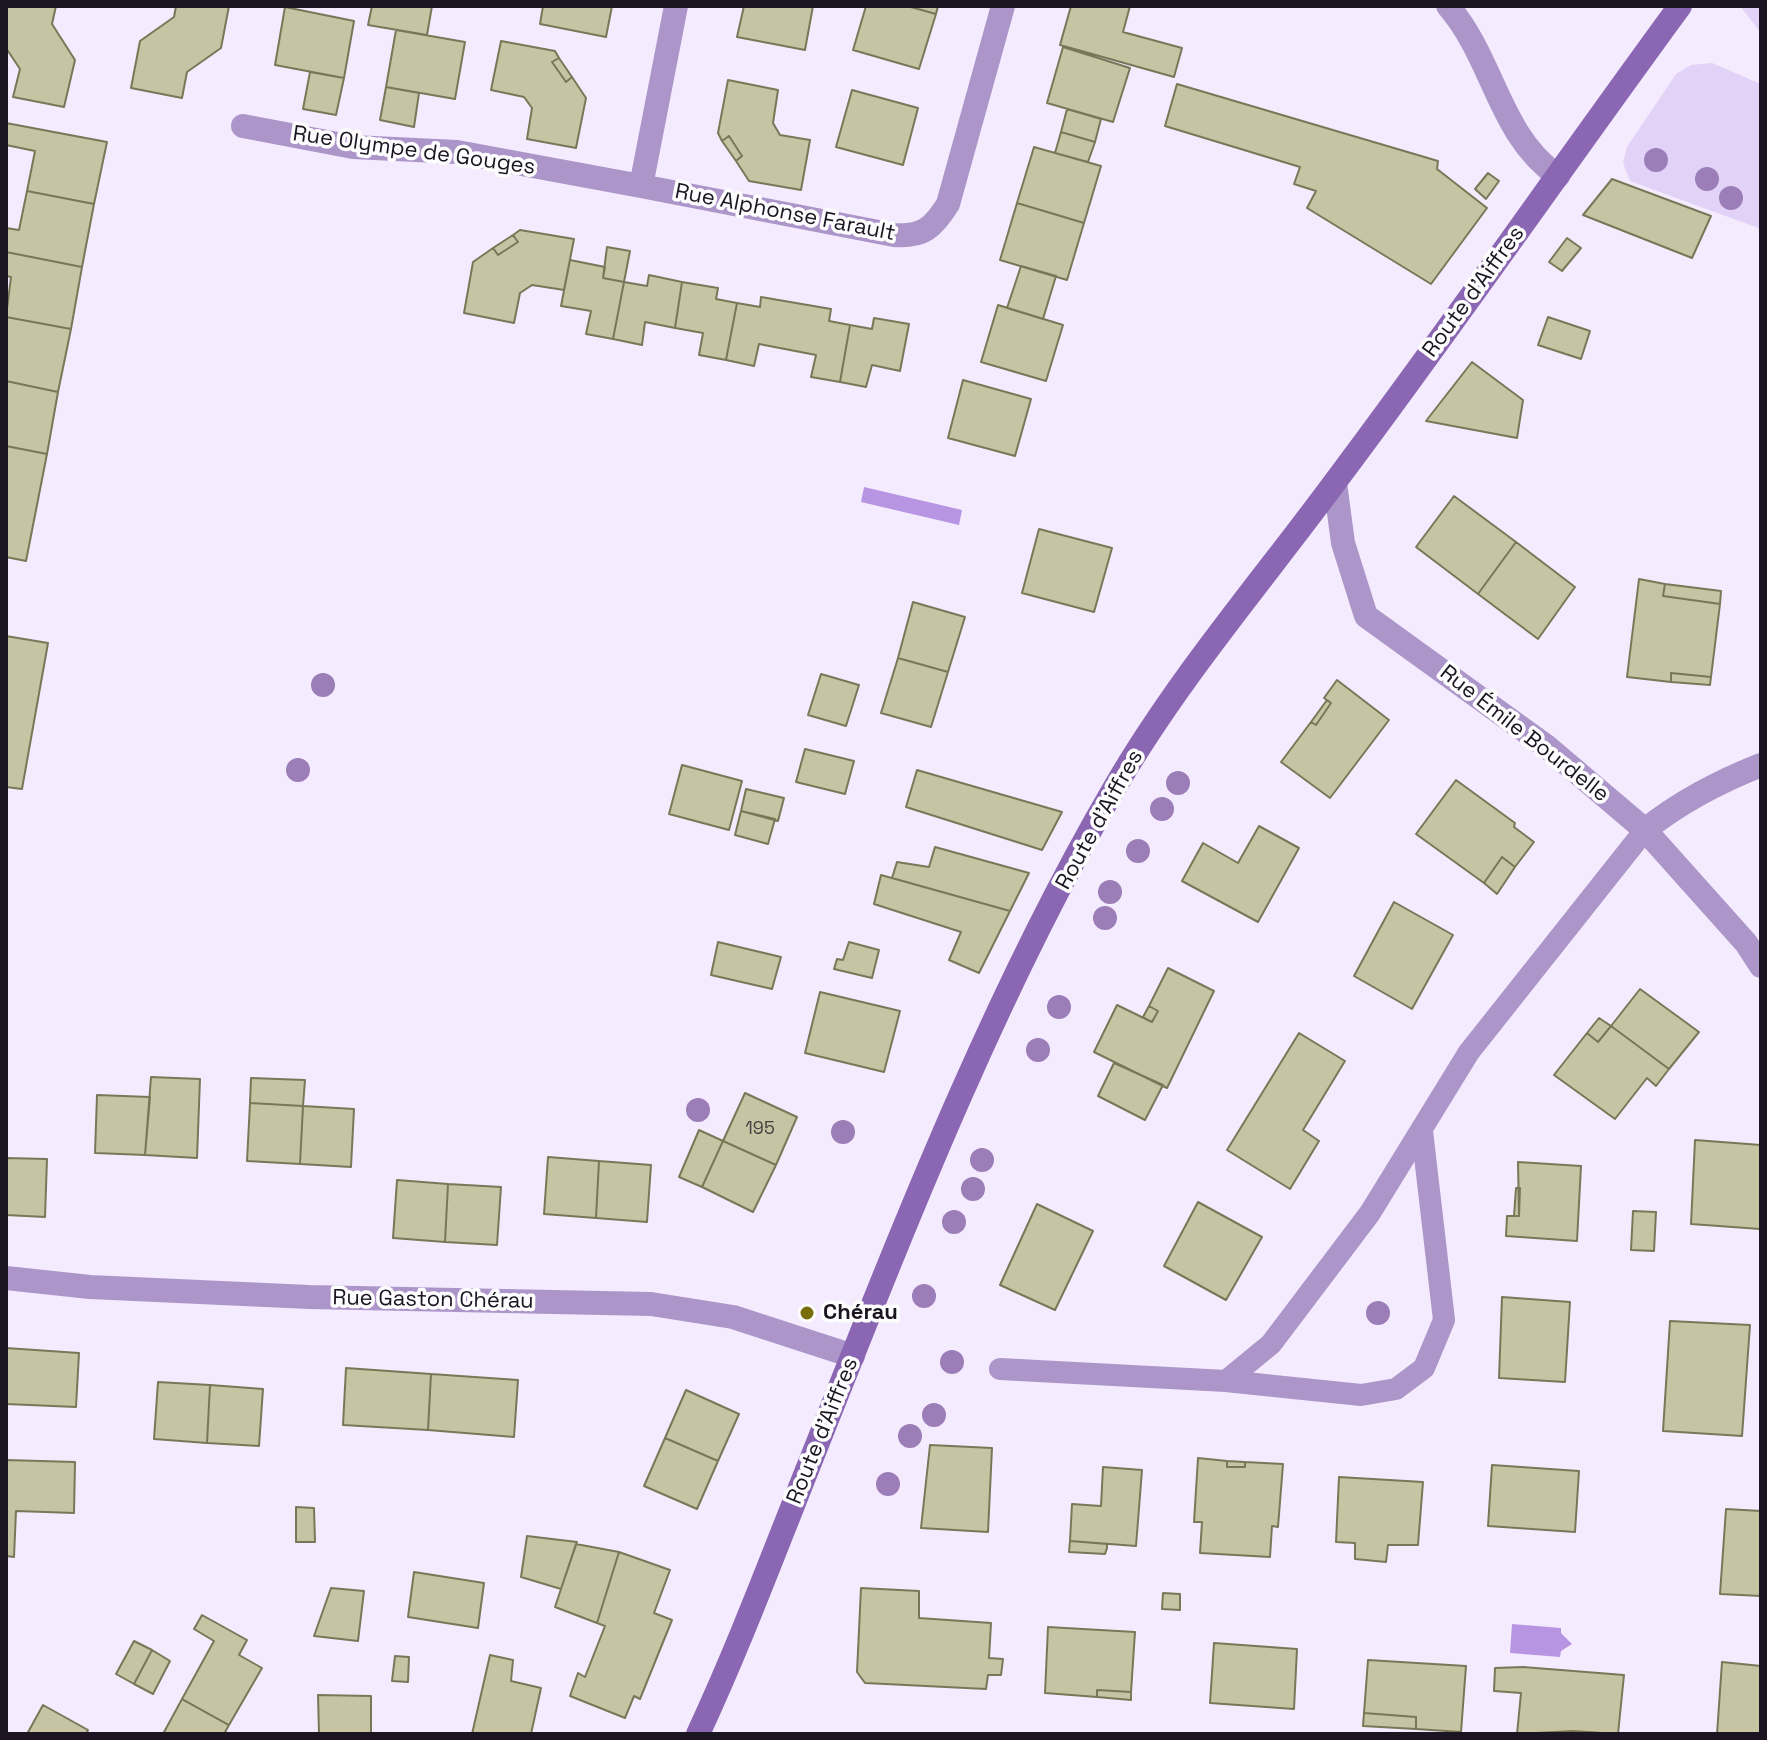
<!DOCTYPE html>
<html>
<head>
<meta charset="utf-8">
<style>
	body { margin:0 }
	#map { position:relative; width:1767px; height:1740px; overflow:hidden; background:#f4ecfe; font-family:"Space Grotesk",sans-serif }
	canvas { display:block }
	.frame { position:absolute; inset:0; border:8px solid #1a1520; pointer-events:none }
</style>
</head>
<body>
<div id="map">
<canvas width="1767" height="1740"></canvas>
<div class="frame"></div>
</div>
<script>
const c = document.querySelector('canvas').getContext('2d');
c.lineJoin = 'round';
function paint(path, color) { c.fillStyle = color; c.fill(path, 'evenodd'); }
function stroke(path, color, width, dash) { c.strokeStyle = color; c.lineWidth = width; c.lineCap = dash ? 'butt' : 'round'; c.setLineDash(dash || []); c.stroke(path); }
function write(font, color, halo, rows, align = 'center') {
  c.font = font + ' "Space Grotesk",sans-serif'; c.lineWidth = 7; c.setLineDash([]); c.textBaseline = 'middle'; c.strokeStyle = halo; c.fillStyle = color; for (const [text, x, y, turn = 0] of rows) {
    c.save(); c.translate(x, y); c.rotate((+turn || 0) * Math.PI / 180); c.textAlign = isNaN(turn) ? turn : align; if (halo) c.strokeText(text, 0, 0); c.fillText(text, 0, 0); c.restore();
  }
}
paint(new Path2D(`
	M1740,6h21v27z
	M1712,63l49,21v145l-131,-48 -7,-18 4,-16 49,-73 15,-9z`), '#e2d2f7');
paint(new Path2D(`
	M864,487l98,23 -3,15 -98,-23z
	M1512,1624l49,4v5l11,11 -11,7 -1,6 -50,-4z`), '#b895e2');
const building = new Path2D(`
	M6,6h50l-4,18 23,36 -11,47 -51,-10 7,-28 -14,-21z
	M176,6h53l-8,42 -34,24 -5,26 -51,-10 9,-47 34,-24z
	M372,6h60l-5,29 -59,-10z
	M543,6h69l-6,31 -66,-13z
	M744,6h69l-8,44 -68,-13z
	M866,6h41l29,8 -17,55 -66,-19z
	M907,6h31l-2,8z
	M1071,6h59l-7,26 59,16 -8,29 -114,-32z
	M285,7l69,14 -10,57 -69,-13z
	M396,30l69,12 -10,57 -69,-12z
	M501,41l54,10 4,7 -7,4 14,20 6,-5 14,21 -10,50 -49,-9 5,-31 -8,-11 -33,-7z
	M1063,47l67,21 -17,54 -66,-19z
	M559,58l13,19 -6,5 -14,-20z
	M310,72l34,6 -8,37 -33,-6z
	M728,80l50,10 -5,33 7,12 30,5 -9,50 -52,-9 -13,-20 6,-5 -13,-20 -7,5 -4,-8z
	M1177,84l261,77 -1,8 50,39 -56,76 -124,-76 9,-17 -22,-7 6,-17 -135,-41z
	M386,87l33,6 -5,34 -34,-7z
	M852,90l66,18 -15,57 -67,-18z
	M1067,109l34,10 -6,23 -34,-10z
	M6,123l101,19 -13,62 -67,-13 8,-40 -29,-6z
	M1061,132l34,10 -7,20 -33,-9z
	M729,136l13,20 -6,5 -14,-20z
	M1034,147l67,19 -17,57 -67,-20z
	M1488,173l11,8 -13,18 -11,-10z
	M1612,179l99,37 -19,42 -109,-43z
	M27,191l67,13 -12,63 -76,-15v-24l13,2z
	M1017,203l67,20 -17,57 -67,-20z
	M520,230l54,9 -10,51 -32,-5 -12,8 -6,30 -50,-10 9,-51 20,-14 5,7 20,-13 -5,-7z
	M513,235l5,7 -20,13 -5,-7z
	M1567,238l14,10 -19,23 -13,-9z
	M607,247l23,4 -6,31 -21,-4z
	M6,252l76,15 -11,62 -65,-12 5,-40 -5,-1z
	M570,260l35,7 -2,11 21,4 -11,57 -27,-5 5,-23 -30,-5z
	M1021,266l35,10 -13,43 -36,-11z
	M649,275l33,7 -7,46 -30,-6 -3,23 -29,-6 11,-57 23,4z
	M682,282l36,6 -2,11 21,4 -11,57 -27,-5 4,-22 -28,-5z
	M761,297l70,12 -2,12 21,4 -10,57 -29,-5 5,-22 -57,-11 -5,22 -28,-6 11,-57 23,4z
	M998,305l65,20 -17,56 -65,-19z
	M6,317l65,12 -13,63 -52,-11z
	M1548,317l42,14 -9,28 -43,-14z
	M874,318l35,6 -9,47 -28,-6 -6,22 -26,-5 10,-57 22,4z
	M1472,362l51,38 -6,38 -91,-17z
	M963,380l68,19 -16,57 -67,-18z
	M6,381l52,11 -11,62 -41,-8z
	M6,446l41,8 -21,107 -20,-4z
	M1454,496l62,46 -38,52 -62,-47z
	M1039,529l73,19 -18,64 -72,-19z
	M1516,542l59,45 -37,52 -60,-45z
	M1639,579l26,5 -2,12 57,8 -9,73 -40,-4v9l-44,-5z
	M1665,584l56,7 -1,13 -57,-8z
	M913,602l52,15 -17,55 -50,-14z
	M6,636l42,7 -26,146 -16,-2z
	M898,658l50,14 -17,55 -50,-14z
	M1671,673l40,4 -1,8 -39,-3z
	M821,674l38,11 -13,41 -38,-11z
	M1337,680l52,40 -59,78 -49,-36 30,-40 5,3 15,-22 -7,-5z
	M1327,700l4,3 -15,22 -5,-3z
	M805,749l49,12 -9,33 -49,-12z
	M682,765l60,16 -13,49 -60,-16z
	M917,770l145,42 -20,38 -136,-43z
	M1456,780l59,43 -1,4 20,15 -19,25 -13,-10 -18,26 -68,-49z
	M746,789l38,9 -6,23 -37,-10z
	M741,811l34,8 -7,25 -33,-9z
	M1259,826l40,22 -41,74 -76,-41 21,-38 35,20z
	M935,847l94,26 -19,38 -118,-33 5,-16 32,5z
	M1502,857l13,10 -18,27 -13,-11z
	M881,875l129,36 -31,62 -30,-13 12,-28 -87,-28z
	M1394,902l59,33 -41,74 -58,-33z
	M718,942l63,15 -9,32 -61,-14z
	M849,942l30,8 -7,28 -38,-9 3,-10 6,1z
	M1168,968l46,23 -47,97 -73,-36 23,-47 35,17 6,-11 -9,-5z
	M1640,989l59,43 -30,37 -58,-43z
	M820,992l80,19 -16,61 -79,-19z
	M1149,1006l9,5 -6,11 -9,-5z
	M1599,1018l12,8 -13,16 -11,-9z
	M1611,1026l58,43 -13,17 -9,-8 -32,41 -61,-44 33,-42 11,9z
	M1299,1033l46,28 -42,69 16,11 -29,48 -63,-39z
	M1114,1063l49,22 -18,35 -47,-24z
	M151,1077l49,2 -3,79 -52,-3z
	M251,1078l54,2 -2,26 -53,-3z
	M745,1093l52,24 -21,48 -53,-24z
	M97,1095l53,2 -5,58 -50,-2z
	M250,1103l53,3 -3,58 -53,-3z
	M303,1106l51,3 -3,58 -51,-3z
	M699,1130l24,11 -21,46 -23,-10z
	M1695,1140l66,5 -1,84 -69,-5z
	M723,1141l53,24 -23,47 -51,-25z
	M548,1157l51,4 -3,57 -52,-4z
	M6,1158l41,1 -2,58 -39,-2z
	M599,1161l52,4 -4,57 -51,-4z
	M1518,1162l63,4 -4,75 -71,-5 1,-20h12z
	M397,1180l51,4 -3,58 -52,-4z
	M448,1184l53,3 -4,58 -52,-3z
	M1516,1188h4l-1,28h-5z
	M1198,1202l64,35 -36,63 -62,-34z
	M1037,1204l56,27 -38,79 -55,-25z
	M1633,1211l23,1 -2,39 -23,-1z
	M1502,1297l68,5 -5,80 -66,-4z
	M1670,1321l80,4 -8,111 -79,-5z
	M6,1348l73,5 -3,54 -70,-3z
	M346,1368l85,6 -3,56 -85,-5z
	M431,1374l87,6 -4,57 -86,-7z
	M158,1382l52,3 -3,58 -53,-4z
	M210,1385l53,4 -4,57 -52,-3z
	M686,1390l53,24 -21,47 -53,-23z
	M665,1438l53,23 -21,48 -53,-23z
	M930,1445l62,3 -4,84 -67,-4z
	M1198,1458l29,3v6h18v-5l38,2 -5,63 -6,-1 -2,31 -70,-4 2,-31h-8z
	M6,1460l69,2 -1,51 -58,-2 -2,46 -8,-1z
	M1227,1461l18,1v5h-18z
	M1492,1465l87,6 -4,61 -87,-6z
	M1103,1467l39,3 -6,76 -66,-5 2,-37 29,2z
	M1339,1477l84,5 -5,63h-30l-2,17 -31,-3v-16l-19,-1z
	M296,1507l18,1 1,34h-19z
	M1726,1509l35,2v85l-41,-2z
	M527,1536l50,6 -16,47 -40,-12z
	M1070,1541l37,3v4l-2,6 -36,-2z
	M576,1544l43,8 -22,71 -42,-16z
	M619,1552l51,18 -16,43 18,7 -32,79 -6,-3 -9,22 -55,-22 8,-23 7,4 20,-51 -8,-3z
	M414,1572l70,11 -6,45 -70,-11z
	M331,1588l33,3 -6,50 -44,-5z
	M861,1588l58,3v27l72,5 -2,35 14,1 -2,16h-13l-2,14 -121,-6 -8,-11z
	M1163,1593l17,1v16l-18,-1z
	M202,1615l45,25 -8,15 23,13 -33,57 -47,-26 32,-58 -20,-12z
	M1048,1627l87,5 -4,60 -34,-2v7l-52,-4z
	M134,1641l18,9 -18,34 -18,-10z
	M1214,1643l83,6 -3,60 -84,-6z
	M152,1650l18,11 -17,33 -19,-10z
	M490,1655l23,5 -2,21 30,7 -10,46h-59z
	M395,1656l14,1 -1,25 -16,-1z
	M1368,1660l98,6 -5,66 -45,-3v-12l-52,-4z
	M1722,1662l39,4v68h-44z
	M1523,1667l101,8 -6,59 -45,-3 -56,3 4,-41 -27,-2 1,-23z
	M1097,1690l34,2v8l-34,-3z
	M318,1695l53,1v38h-52z
	M182,1699l47,26 -5,9h-61z
	M43,1705l45,25 -2,4h-59z
	M1364,1713l52,4v12l-53,-3z`);
paint(building, '#c6c4a3');
stroke(building, '#7a7759', 2);
stroke(new Path2D(`
	M1000,1369l226,12 135,14 35,-6 28,-21 20,-48 -22,-189
	M1226,1381l45,-37 99,-131 99,-161 176,-222`), '#ac95c9', 22);
stroke(new Path2D(`
	M1448,6c46,53 51,130 110,170
	M243,126l110,21 104,5 184,34 35,-180
	M641,186l253,49c29,2 39,-7 54,-31l55,-198
	M1335,483l8,60 23,73 180,130 99,84 101,113 15,23
	M1645,830c36,-29 73,-48 116,-65
	M6,1278l84,9 219,10 342,7 82,13 120,39`), '#ac95c9', 24);
stroke(new Path2D(`
	M698,1734c41,-88 75,-179 111,-269 90,-226 183,-468 306,-678 64,-110 148,-207 223,-309 117,-156 227,-315 342,-472`), '#8b67b3', 24);
c.fillStyle = '#9b7db7';
for (const [x, y] of [
	[1656,160],
	[1707,179],
	[1731,198],
	[323,685],
	[298,770],
	[1178,783],
	[1162,809],
	[1138,851],
	[1110,892],
	[1105,918],
	[1059,1007],
	[1038,1050],
	[698,1110],
	[843,1132],
	[982,1160],
	[973,1189],
	[954,1222],
	[924,1296],
	[1378,1313],
	[952,1362],
	[934,1415],
	[910,1436],
	[888,1484]
]) { c.beginPath(); c.arc(x, y, 12, 0, 2 * Math.PI); c.fill(); }
for (const [x, y, r, color] of [
	[807,1313,8,"#786e0c"]
]) { const dot = new Path2D(); dot.arc(x, y, r, 0, 2 * Math.PI); c.fillStyle = color; c.fill(dot); stroke(dot, '#fdfdfd', 3); }
write('18px', '#454141', null, [
	["195",760,1129]
]);
write('22px', '#1a1520', '#fdfdfd', [
	["Rue Olympe de Gouges",414,151,8],
	["Rue Alphonse Farault",785,213,11],
	["Route d'Aiffres",1474,292,-54],
	["Rue Émile Bourdelle",1524,734,38],
	["Route d'Aiffres",1100,820,-61],
	["Rue Gaston Chérau",433,1300,1],
	["Route d'Aiffres",823,1431,-68]
]);
write('bold 22px', '#1a1520', '#fdfdfd', [
	["Chérau",823,1313]
], 'left');
</script>
</body>
</html>
